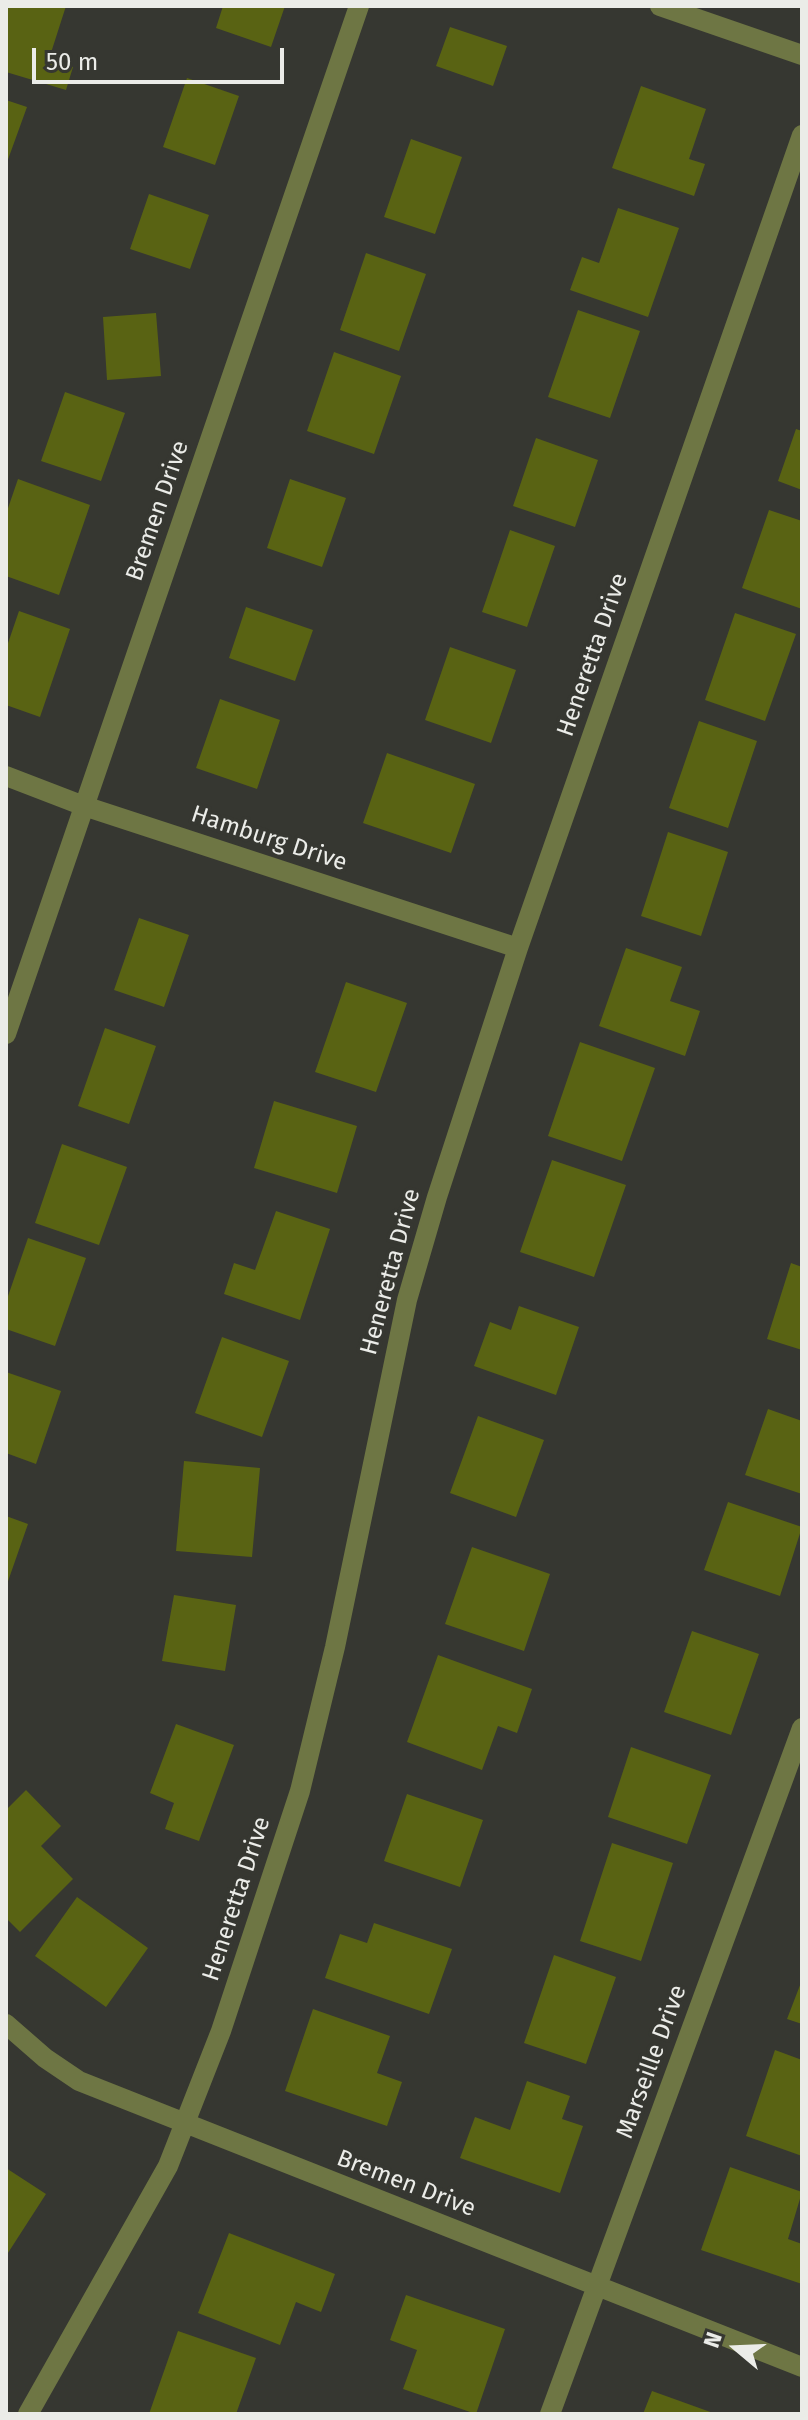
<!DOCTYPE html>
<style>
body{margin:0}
#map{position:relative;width:808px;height:2420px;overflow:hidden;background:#363731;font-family:"Fira Sans",sans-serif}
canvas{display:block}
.frame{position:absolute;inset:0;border:8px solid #ebece8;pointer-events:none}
.north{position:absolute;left:696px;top:2308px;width:80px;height:80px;-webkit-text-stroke:6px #363731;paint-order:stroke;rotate:289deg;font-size:22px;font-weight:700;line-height:32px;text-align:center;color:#ebece8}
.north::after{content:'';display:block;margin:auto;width:28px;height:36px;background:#ebece8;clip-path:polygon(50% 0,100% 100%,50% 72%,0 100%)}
.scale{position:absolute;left:32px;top:48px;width:252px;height:36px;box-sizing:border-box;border:4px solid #ebece8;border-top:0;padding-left:10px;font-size:24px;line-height:28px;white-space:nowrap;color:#ebece8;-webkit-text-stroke:6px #363731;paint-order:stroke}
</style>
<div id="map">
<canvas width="808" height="2420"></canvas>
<div class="frame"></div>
<div class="north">N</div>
<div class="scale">50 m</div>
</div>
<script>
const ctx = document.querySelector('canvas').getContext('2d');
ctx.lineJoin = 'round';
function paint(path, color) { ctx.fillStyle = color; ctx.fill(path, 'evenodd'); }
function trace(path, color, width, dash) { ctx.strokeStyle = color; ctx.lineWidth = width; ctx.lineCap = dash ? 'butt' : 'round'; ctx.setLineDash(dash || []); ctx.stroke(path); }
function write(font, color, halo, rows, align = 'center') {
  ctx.font = font + ' "Fira Sans",sans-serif'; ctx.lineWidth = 7; ctx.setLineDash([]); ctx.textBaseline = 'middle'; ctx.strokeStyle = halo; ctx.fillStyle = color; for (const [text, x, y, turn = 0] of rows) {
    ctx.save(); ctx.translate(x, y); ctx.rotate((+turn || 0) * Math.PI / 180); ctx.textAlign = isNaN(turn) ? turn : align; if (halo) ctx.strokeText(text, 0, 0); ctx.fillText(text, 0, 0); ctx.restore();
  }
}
const building = new Path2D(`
 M 6,6 L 66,6 L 49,59 L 73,67 L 66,90 L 6,72 Z
 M 223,6 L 285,6 L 271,47 L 216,28 Z
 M 450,27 L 507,46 L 493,86 L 436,66 Z
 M 187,78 L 239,96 L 215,165 L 163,147 Z
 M 641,86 L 706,109 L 689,159 L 705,164 L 694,196 L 612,168 Z
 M 6,100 L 27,107 L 6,165 Z
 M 411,139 L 462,157 L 435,234 L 384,217 Z
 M 149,194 L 209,215 L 190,269 L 130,249 Z
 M 618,208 L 679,228 L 648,317 L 570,290 L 582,257 L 599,263 Z
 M 366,253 L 426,274 L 399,351 L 340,330 Z
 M 578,310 L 640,331 L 610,418 L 548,397 Z
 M 156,313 L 161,376 L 107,380 L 103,317 Z
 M 334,352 L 401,376 L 374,454 L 307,431 Z
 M 65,392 L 125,413 L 101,481 L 41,461 Z
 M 796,429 L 802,431 L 802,490 L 778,481 Z
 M 536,438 L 598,460 L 575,527 L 513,506 Z
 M 18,479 L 90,505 L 59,595 L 6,576 L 6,514 Z
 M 290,479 L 346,498 L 322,567 L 267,548 Z
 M 769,510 L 802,521 L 802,609 L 742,588 Z
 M 510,530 L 555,546 L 527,627 L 482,612 Z
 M 246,607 L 313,630 L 295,681 L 229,658 Z
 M 19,611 L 70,629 L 40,717 L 6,705 L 6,649 Z
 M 735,613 L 796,634 L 765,721 L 705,700 Z
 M 450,647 L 516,670 L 491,743 L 425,720 Z
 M 220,699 L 280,720 L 257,789 L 196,768 Z
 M 699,721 L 757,741 L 728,828 L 669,808 Z
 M 387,753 L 475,784 L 451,853 L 363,823 Z
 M 668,832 L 728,852 L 701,936 L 641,916 Z
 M 139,918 L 189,935 L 164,1007 L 114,990 Z
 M 626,948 L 682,967 L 670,1001 L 700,1011 L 685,1056 L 599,1026 Z
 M 346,982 L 407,1003 L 376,1092 L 315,1072 Z
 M 105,1028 L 156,1046 L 129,1124 L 78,1106 Z
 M 580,1042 L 655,1068 L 622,1161 L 548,1136 Z
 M 274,1101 L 357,1126 L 337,1193 L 254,1168 Z
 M 62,1144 L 127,1167 L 99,1245 L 35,1223 Z
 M 552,1160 L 626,1185 L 594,1277 L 520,1252 Z
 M 276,1211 L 330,1229 L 300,1320 L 224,1294 L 234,1263 L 255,1270 Z
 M 28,1238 L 86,1258 L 55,1346 L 6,1329 L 6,1302 Z
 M 791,1263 L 802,1267 L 802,1350 L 767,1339 Z
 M 519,1306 L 579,1327 L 556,1395 L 474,1366 L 490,1322 L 511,1330 Z
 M 222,1337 L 289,1361 L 262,1437 L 195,1413 Z
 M 6,1372 L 61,1391 L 36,1464 L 6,1453 Z
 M 768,1409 L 802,1421 L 802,1494 L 745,1475 Z
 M 478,1416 L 544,1440 L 516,1517 L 450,1493 Z
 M 184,1461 L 260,1468 L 252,1557 L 176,1551 Z
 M 728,1502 L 802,1527 L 780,1596 L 704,1570 Z
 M 6,1516 L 28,1524 L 6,1587 Z
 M 472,1547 L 550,1574 L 524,1651 L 445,1624 Z
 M 174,1595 L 236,1605 L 225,1671 L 162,1661 Z
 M 692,1631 L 759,1654 L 731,1735 L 664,1712 Z
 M 438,1655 L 532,1689 L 517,1733 L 498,1726 L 482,1770 L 407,1742 Z
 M 176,1724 L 234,1745 L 199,1841 L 165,1829 L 174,1803 L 150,1793 Z
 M 631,1747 L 711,1775 L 687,1844 L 608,1817 Z
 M 26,1790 L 61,1826 L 41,1846 L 73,1879 L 20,1932 L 6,1918 L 6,1810 Z
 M 407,1794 L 483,1820 L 460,1887 L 384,1861 Z
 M 612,1843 L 673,1863 L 641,1961 L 580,1941 Z
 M 77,1897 L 148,1948 L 106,2007 L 35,1956 Z
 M 374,1923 L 452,1949 L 429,2014 L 325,1978 L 340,1934 L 367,1943 Z
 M 554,1955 L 616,1977 L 586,2064 L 524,2043 Z
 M 802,1980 L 802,2024 L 787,2019 Z
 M 313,2009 L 390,2036 L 377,2073 L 402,2082 L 387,2126 L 285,2091 Z
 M 775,2050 L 802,2060 L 802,2156 L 746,2136 Z
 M 527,2081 L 570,2096 L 562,2119 L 583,2126 L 560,2193 L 460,2158 L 475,2117 L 510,2130 Z
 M 730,2167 L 802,2192 L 788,2239 L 802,2244 L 802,2284 L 701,2250 Z
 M 6,2168 L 46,2194 L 6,2256 Z
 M 229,2233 L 335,2274 L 321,2312 L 296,2302 L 280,2345 L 198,2313 Z
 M 406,2295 L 505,2329 L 476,2414 L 403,2389 L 417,2350 L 390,2340 Z
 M 178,2331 L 256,2358 L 236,2414 L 149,2414 Z
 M 652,2391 L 716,2414 L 643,2414 Z`);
const street = new Path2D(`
 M 660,6 L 802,55
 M 6,776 L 84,806 L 518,948
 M 6,1034 L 359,6
 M 6,2024 L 45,2058 L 79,2081 L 802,2367
 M 28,2414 L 168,2166 L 221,2031 L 300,1791 L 335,1647 L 407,1300 L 437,1197 L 518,948 L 802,135
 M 550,2414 L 802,1728`);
const streetNames = [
 ["Bremen Drive",158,511,-71],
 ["Heneretta Drive",593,655,-71],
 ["Hamburg Drive",269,839,18],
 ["Heneretta Drive",391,1272,-75],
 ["Heneretta Drive",237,1899,-72],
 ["Marseille Drive",652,2062,-70],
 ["Bremen Drive",406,2184,21]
];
paint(building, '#596313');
trace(street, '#6e7644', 20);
write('24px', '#ebece8', '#363731', streetNames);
</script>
